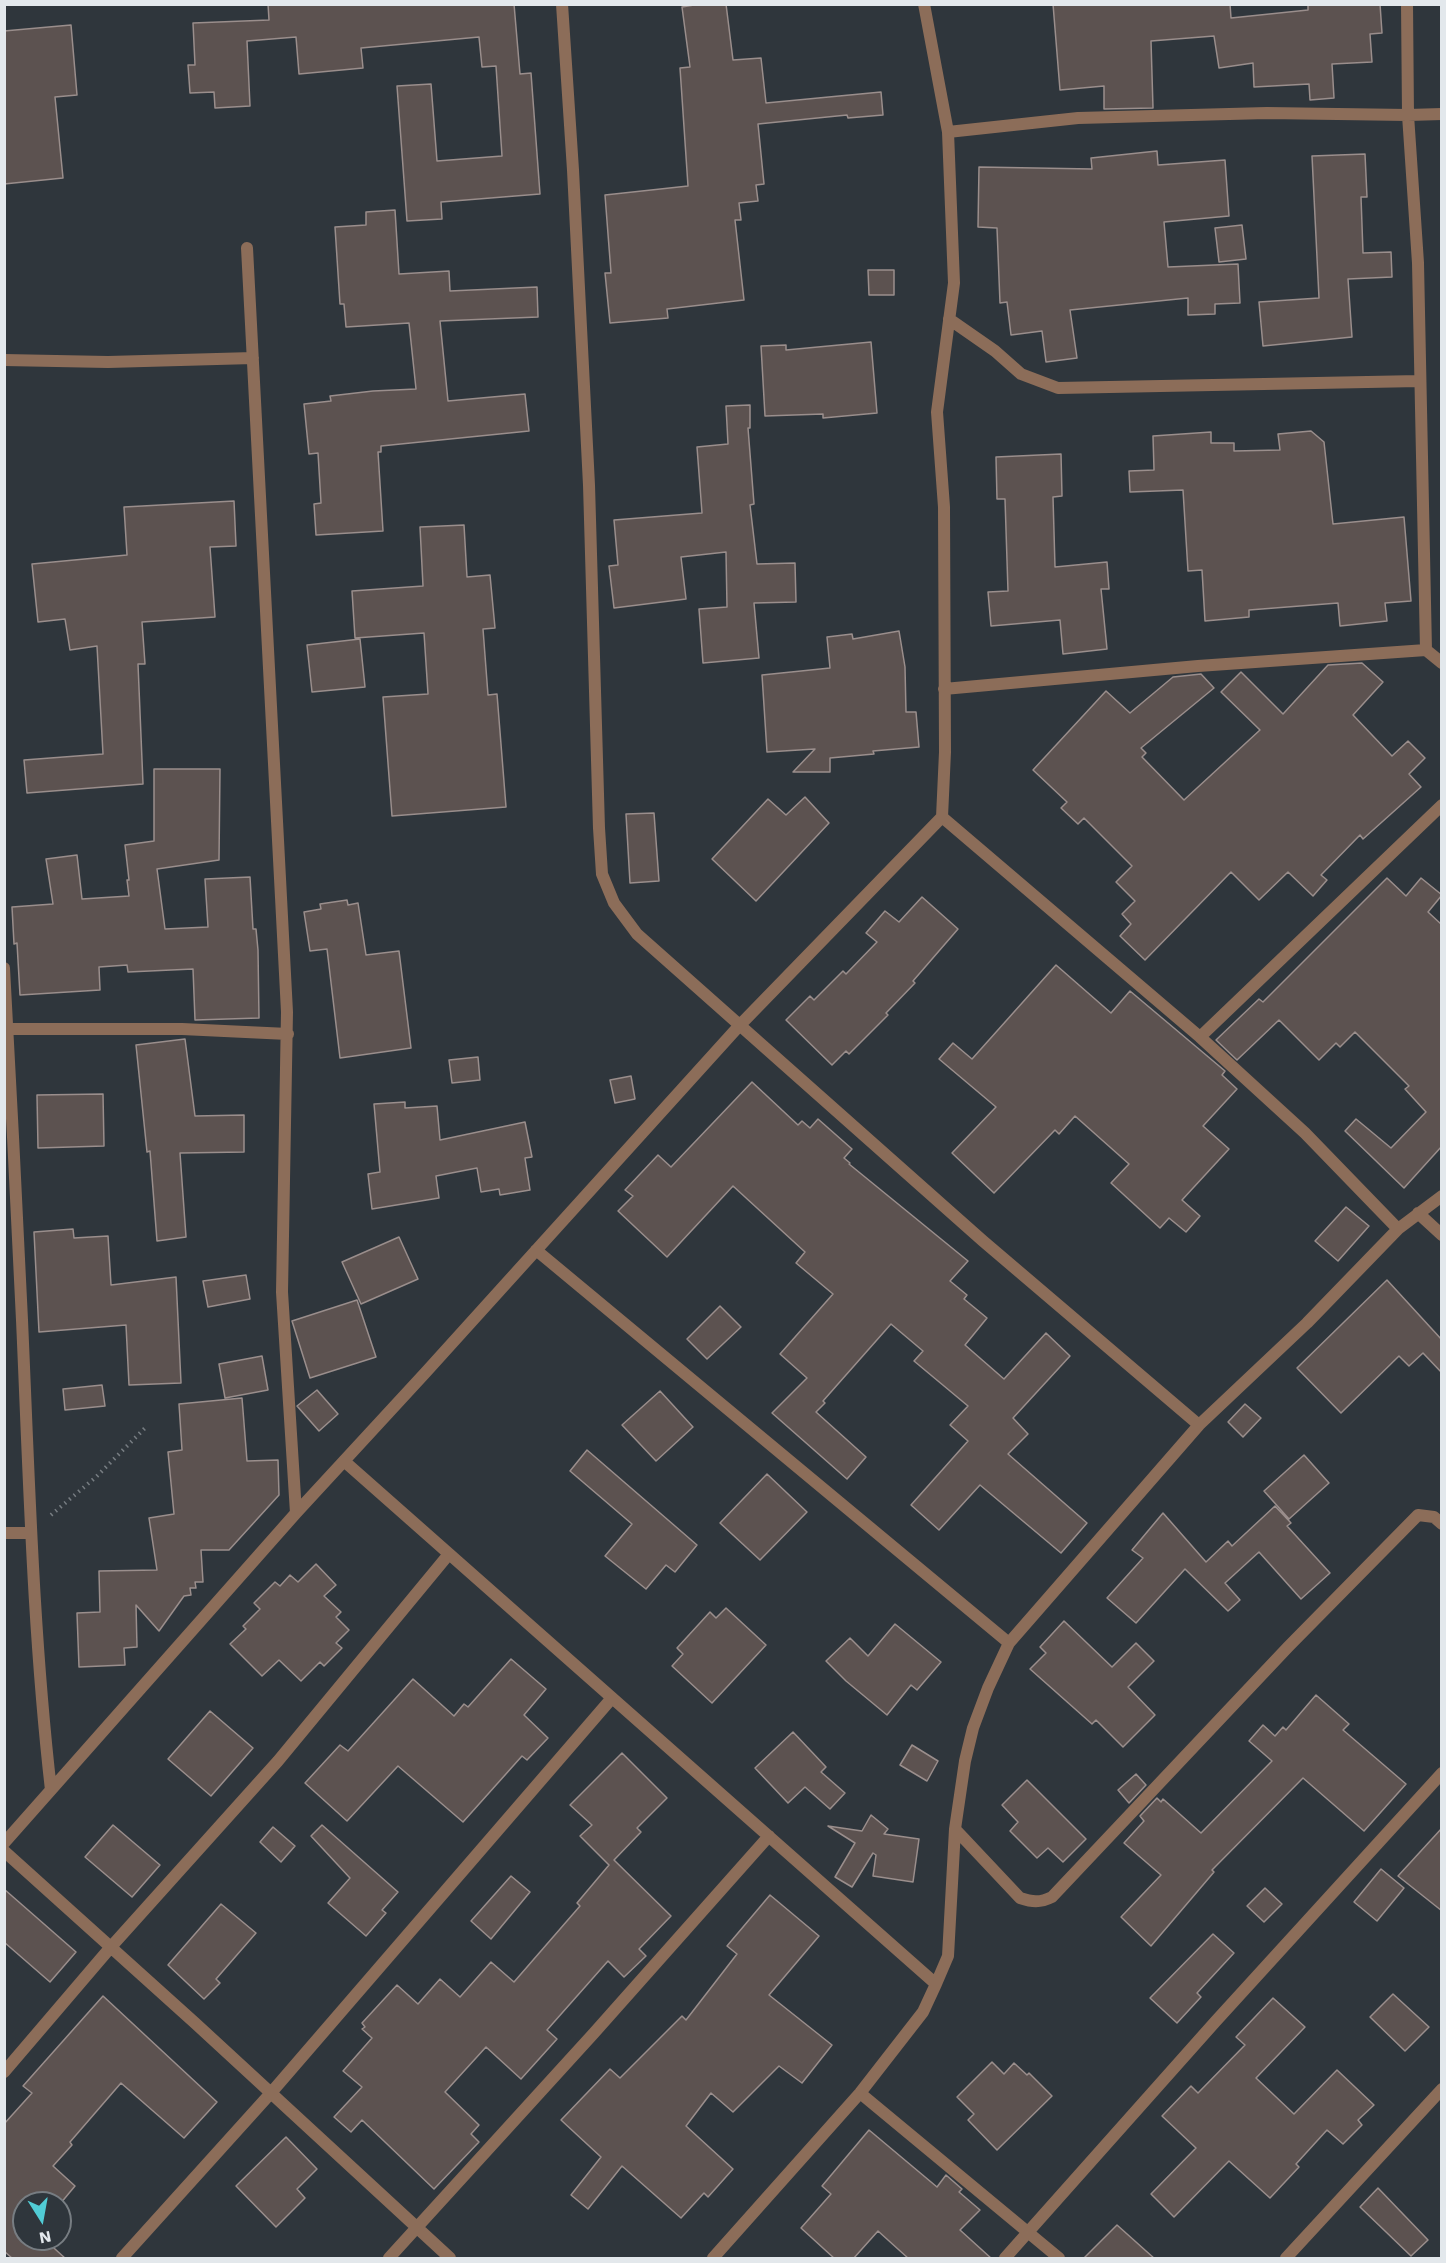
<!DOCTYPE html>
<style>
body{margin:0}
#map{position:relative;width:1446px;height:2263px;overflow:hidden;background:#2f363c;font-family:"Work Sans",sans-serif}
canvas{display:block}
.frame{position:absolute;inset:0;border:6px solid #e3e8ec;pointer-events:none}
.north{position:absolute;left:12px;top:2191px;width:60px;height:60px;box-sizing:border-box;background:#2f363c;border:2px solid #777d82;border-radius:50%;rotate:169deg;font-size:16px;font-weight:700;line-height:24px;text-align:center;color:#e3e8ec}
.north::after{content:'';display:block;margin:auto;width:21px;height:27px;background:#51ccd5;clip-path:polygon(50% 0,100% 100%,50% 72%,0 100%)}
</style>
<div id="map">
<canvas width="1446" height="2263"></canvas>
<div class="frame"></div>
<div class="north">N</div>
</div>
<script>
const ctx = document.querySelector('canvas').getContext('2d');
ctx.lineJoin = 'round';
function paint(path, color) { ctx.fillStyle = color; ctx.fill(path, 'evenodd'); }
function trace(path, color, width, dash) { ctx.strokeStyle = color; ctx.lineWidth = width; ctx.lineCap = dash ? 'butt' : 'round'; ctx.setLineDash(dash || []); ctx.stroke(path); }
const building = new Path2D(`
 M 268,4 L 514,4 L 520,74 L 531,73 L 540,194 L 441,202 L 442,219 L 407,221 L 397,86 L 431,84 L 437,161 L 502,156 L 496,66 L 482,67 L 479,37 L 361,48 L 363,68 L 299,74 L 296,37 L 247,41 L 250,106 L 215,108 L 214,92 L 190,93 L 188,65 L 195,65 L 193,23 L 269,20 Z
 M 700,4 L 726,4 L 733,60 L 761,58 L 766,103 L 881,92 L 883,115 L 848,118 L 847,115 L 758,124 L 764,184 L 756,185 L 758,201 L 739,203 L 741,220 L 735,220 L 744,300 L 667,309 L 668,318 L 610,323 L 605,273 L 611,273 L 605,195 L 688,186 L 680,68 L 690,67 L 682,7 Z
 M 1053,4 L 1230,4 L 1231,18 L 1308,10 L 1308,4 L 1380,4 L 1382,33 L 1370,34 L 1372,62 L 1332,64 L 1334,98 L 1310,100 L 1309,84 L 1254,87 L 1253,63 L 1219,68 L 1214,36 L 1151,41 L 1153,108 L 1104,109 L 1104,86 L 1060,90 Z
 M 71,25 L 77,95 L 55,97 L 63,178 L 4,184 L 4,31 Z
 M 1157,151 L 1158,165 L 1225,160 L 1229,216 L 1164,222 L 1168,267 L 1238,264 L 1240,303 L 1215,304 L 1215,314 L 1188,315 L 1188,298 L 1070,310 L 1077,358 L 1046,362 L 1042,331 L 1011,335 L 1007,302 L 1000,303 L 997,228 L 978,227 L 979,167 L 1092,169 L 1091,158 Z
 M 1365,154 L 1367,197 L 1361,197 L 1363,253 L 1391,252 L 1392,277 L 1348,279 L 1352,337 L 1263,346 L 1259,302 L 1319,298 L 1312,156 Z
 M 395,210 L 399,274 L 449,271 L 450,291 L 537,287 L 538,317 L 440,321 L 448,401 L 525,394 L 529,431 L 381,446 L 381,452 L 378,452 L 383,531 L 316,535 L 314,504 L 321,503 L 318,453 L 309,454 L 304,404 L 331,401 L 330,396 L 373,391 L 416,389 L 409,323 L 346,327 L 344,304 L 340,304 L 335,227 L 366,225 L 366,212 Z
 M 1242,225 L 1246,259 L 1219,262 L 1215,228 Z
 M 868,270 L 894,270 L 894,295 L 869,295 Z
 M 871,342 L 877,413 L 823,418 L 823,414 L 765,416 L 761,346 L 786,345 L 786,350 Z
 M 750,405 L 750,428 L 748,428 L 754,504 L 750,505 L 757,564 L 795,563 L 796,602 L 754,603 L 759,658 L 703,663 L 699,609 L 727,607 L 726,552 L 681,557 L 686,599 L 614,608 L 609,566 L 618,565 L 614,520 L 702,513 L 697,447 L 728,444 L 726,406 Z
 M 1311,431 L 1324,442 L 1333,524 L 1404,517 L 1411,601 L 1385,603 L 1387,621 L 1340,626 L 1338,603 L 1249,610 L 1249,617 L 1205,621 L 1202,570 L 1188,571 L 1183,490 L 1130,492 L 1129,471 L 1154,470 L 1153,436 L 1211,432 L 1211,443 L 1234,443 L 1234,451 L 1280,450 L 1278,434 Z
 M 1061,454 L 1062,496 L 1053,497 L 1055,567 L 1107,562 L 1109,589 L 1101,589 L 1107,649 L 1063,654 L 1060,620 L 991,626 L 988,592 L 1008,591 L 1005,499 L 997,499 L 996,457 Z
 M 234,501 L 236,546 L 210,547 L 215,617 L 142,622 L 145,664 L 138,664 L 143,784 L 27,793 L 24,760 L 103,754 L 97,646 L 70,650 L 65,619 L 38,622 L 32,564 L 127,555 L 124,507 Z
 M 464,525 L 467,577 L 490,575 L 495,628 L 483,629 L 488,695 L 497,694 L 506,807 L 392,816 L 383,697 L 428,694 L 424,633 L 355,638 L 352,591 L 423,586 L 420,527 Z
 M 899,631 L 905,667 L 906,712 L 916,712 L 919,747 L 873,751 L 874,754 L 830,758 L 830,772 L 793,772 L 815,749 L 767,752 L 762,675 L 830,668 L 827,637 L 852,634 L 853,639 Z
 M 360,639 L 365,687 L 312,692 L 307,645 Z
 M 1362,663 L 1383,682 L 1353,715 L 1392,756 L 1408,741 L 1425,758 L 1409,774 L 1421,787 L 1363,839 L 1360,835 L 1321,875 L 1327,880 L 1313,896 L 1288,872 L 1259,900 L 1231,872 L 1145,960 L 1120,936 L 1131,924 L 1122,914 L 1135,901 L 1116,882 L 1132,866 L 1084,818 L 1078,824 L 1061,808 L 1067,802 L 1033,770 L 1106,691 L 1130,713 L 1173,677 L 1201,674 L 1214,688 L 1141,748 L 1146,753 L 1142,757 L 1184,800 L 1260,730 L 1221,692 L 1241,672 L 1283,714 L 1328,665 Z
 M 154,769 L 220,769 L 219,860 L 157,869 L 165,929 L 208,927 L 205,879 L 250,877 L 253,929 L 256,929 L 258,950 L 259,1018 L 195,1020 L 193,969 L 128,972 L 127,965 L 99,967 L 100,990 L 20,995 L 17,943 L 14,944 L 12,907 L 53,904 L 46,859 L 77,855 L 82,899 L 129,896 L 127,880 L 129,880 L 125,845 L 154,841 Z
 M 805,797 L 829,823 L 756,901 L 712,859 L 768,799 L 786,815 Z
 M 654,813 L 659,881 L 630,883 L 626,814 Z
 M 1387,878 L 1406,896 L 1421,878 L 1442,895 L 1428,912 L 1442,925 L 1442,1146 L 1404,1188 L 1345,1131 L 1356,1119 L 1391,1148 L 1426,1112 L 1405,1089 L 1409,1086 L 1355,1032 L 1340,1047 L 1336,1043 L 1319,1060 L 1279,1020 L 1237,1060 L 1216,1040 L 1259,999 L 1263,1002 Z
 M 922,897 L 958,929 L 913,981 L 915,983 L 886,1013 L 888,1015 L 849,1054 L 846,1051 L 832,1065 L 786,1020 L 810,996 L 814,1000 L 843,971 L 846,974 L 877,942 L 866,933 L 885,911 L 899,922 Z
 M 347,900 L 348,905 L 358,903 L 366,955 L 399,951 L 411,1048 L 340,1058 L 327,949 L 310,951 L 304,912 L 321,909 L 320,904 Z
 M 1056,965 L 1111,1013 L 1130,991 L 1225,1071 L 1222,1075 L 1237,1089 L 1203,1126 L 1229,1149 L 1182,1200 L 1200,1216 L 1186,1232 L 1169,1218 L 1160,1228 L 1111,1183 L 1129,1164 L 1075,1116 L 1059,1134 L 1055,1130 L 994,1193 L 952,1153 L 996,1107 L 939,1059 L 953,1043 L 972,1059 Z
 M 185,1039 L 195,1116 L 244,1115 L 244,1152 L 180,1153 L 186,1237 L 157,1241 L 150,1151 L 147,1152 L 136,1045 Z
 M 478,1057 L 480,1080 L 452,1083 L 449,1060 Z
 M 631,1076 L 635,1099 L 615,1103 L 610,1080 Z
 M 752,1082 L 798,1125 L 802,1121 L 810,1128 L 818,1119 L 852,1149 L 844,1158 L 850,1163 L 849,1164 L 968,1261 L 950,1281 L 967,1295 L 964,1299 L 987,1318 L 965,1345 L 1004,1379 L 1046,1333 L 1070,1356 L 1013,1418 L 1028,1434 L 1008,1454 L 1087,1523 L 1061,1553 L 980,1485 L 939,1530 L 911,1505 L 968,1441 L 950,1425 L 968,1406 L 914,1361 L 923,1351 L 891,1324 L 823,1401 L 825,1403 L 816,1412 L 866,1457 L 847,1479 L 772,1413 L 807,1378 L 780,1354 L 833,1294 L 796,1263 L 805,1252 L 733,1186 L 667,1257 L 618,1211 L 633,1196 L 625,1190 L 658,1155 L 671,1167 Z
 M 103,1094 L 104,1146 L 38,1148 L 37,1095 Z
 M 405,1102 L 405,1108 L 437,1106 L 440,1140 L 525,1122 L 532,1157 L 525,1158 L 530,1190 L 500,1195 L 499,1189 L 481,1192 L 477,1168 L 436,1176 L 439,1198 L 372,1209 L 368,1174 L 380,1172 L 374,1104 Z
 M 1346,1207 L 1369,1226 L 1338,1261 L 1315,1241 Z
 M 73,1229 L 74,1238 L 108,1236 L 111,1285 L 176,1277 L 181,1383 L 129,1385 L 126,1325 L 39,1332 L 34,1232 Z
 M 399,1237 L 418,1279 L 361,1304 L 342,1262 Z
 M 246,1275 L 250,1299 L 208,1307 L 203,1281 Z
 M 1387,1280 L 1442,1340 L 1442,1373 L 1423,1353 L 1409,1366 L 1399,1356 L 1341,1413 L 1297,1368 Z
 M 357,1300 L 376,1357 L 310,1378 L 292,1321 Z
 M 720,1306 L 741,1327 L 707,1359 L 687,1339 Z
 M 262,1356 L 268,1390 L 225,1398 L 219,1364 Z
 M 102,1385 L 105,1406 L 65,1410 L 63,1389 Z
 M 317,1390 L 338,1414 L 319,1431 L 297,1406 Z
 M 660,1391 L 693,1427 L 656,1461 L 622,1425 Z
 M 242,1398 L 247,1461 L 278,1460 L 279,1495 L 229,1550 L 201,1550 L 203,1582 L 195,1582 L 196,1588 L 190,1588 L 191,1595 L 184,1596 L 159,1631 L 136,1605 L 137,1647 L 124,1648 L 125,1665 L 79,1667 L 77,1613 L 100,1612 L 99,1571 L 157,1570 L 149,1518 L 174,1514 L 168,1452 L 182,1450 L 179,1404 Z
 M 1245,1404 L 1261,1418 L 1243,1437 L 1228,1422 Z
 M 587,1450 L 697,1545 L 675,1572 L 666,1565 L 646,1589 L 605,1556 L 632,1524 L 570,1471 Z
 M 1304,1455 L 1329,1483 L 1289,1519 L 1264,1491 Z
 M 767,1474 L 807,1512 L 760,1560 L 720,1523 Z
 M 1275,1506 L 1291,1523 L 1287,1526 L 1330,1573 L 1301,1599 L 1259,1552 L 1225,1583 L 1240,1600 L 1228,1611 L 1185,1569 L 1136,1623 L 1107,1598 L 1143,1558 L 1132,1550 L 1163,1513 L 1206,1562 L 1228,1541 L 1232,1546 Z
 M 316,1564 L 336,1585 L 324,1596 L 341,1612 L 336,1617 L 349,1630 L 336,1643 L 342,1648 L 324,1666 L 320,1662 L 301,1681 L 279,1660 L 262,1676 L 230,1644 L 246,1629 L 243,1626 L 260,1609 L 254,1603 L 275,1582 L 280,1586 L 290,1575 L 298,1582 Z
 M 726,1608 L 766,1645 L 712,1703 L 672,1666 L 683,1654 L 677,1648 L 710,1612 L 716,1618 Z
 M 1064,1621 L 1112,1667 L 1136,1643 L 1154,1661 L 1128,1687 L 1155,1715 L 1123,1747 L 1096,1720 L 1092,1724 L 1030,1669 L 1046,1653 L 1040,1647 Z
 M 895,1624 L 941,1662 L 917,1690 L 911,1685 L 887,1715 L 846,1681 L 826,1661 L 850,1638 L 868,1656 Z
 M 511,1659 L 546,1689 L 524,1715 L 548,1738 L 527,1760 L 522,1756 L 463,1822 L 398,1766 L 347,1821 L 305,1783 L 340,1745 L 348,1751 L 413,1679 L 454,1716 L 464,1704 L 468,1707 Z
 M 1316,1695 L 1349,1724 L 1343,1730 L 1406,1784 L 1364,1831 L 1303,1778 L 1212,1870 L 1214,1872 L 1151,1946 L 1121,1917 L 1161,1875 L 1124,1843 L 1144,1821 L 1140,1816 L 1157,1798 L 1161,1802 L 1163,1799 L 1201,1833 L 1272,1761 L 1249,1741 L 1263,1725 L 1275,1736 L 1283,1727 L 1286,1730 Z
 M 210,1711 L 253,1748 L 211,1796 L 168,1759 Z
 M 793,1732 L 826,1767 L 821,1772 L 845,1793 L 830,1809 L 805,1787 L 788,1803 L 755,1768 Z
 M 912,1745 L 938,1761 L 927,1781 L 900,1765 Z
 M 622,1753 L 667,1798 L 637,1828 L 641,1832 L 614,1860 L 671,1916 L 639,1949 L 646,1956 L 624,1977 L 608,1961 L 547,2030 L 557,2039 L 521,2079 L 486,2047 L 445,2092 L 479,2125 L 471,2134 L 479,2142 L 434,2189 L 362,2120 L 351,2132 L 334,2117 L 362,2087 L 343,2071 L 372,2038 L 362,2029 L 365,2027 L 362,2023 L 397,1985 L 418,2004 L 440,1979 L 460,1997 L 491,1962 L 514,1982 L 580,1906 L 577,1903 L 609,1865 L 580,1836 L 592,1825 L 570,1805 Z
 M 1136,1774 L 1146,1785 L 1129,1803 L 1118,1790 Z
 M 1027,1780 L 1086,1839 L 1063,1862 L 1048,1848 L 1037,1858 L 1010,1831 L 1018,1822 L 1002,1805 Z
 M 871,1815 L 888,1829 L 884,1834 L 919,1839 L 913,1882 L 873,1876 L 876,1855 L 873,1853 L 852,1887 L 835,1877 L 855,1843 L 828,1826 L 862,1831 Z
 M 113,1825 L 160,1865 L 132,1897 L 85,1857 Z
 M 322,1825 L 398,1892 L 382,1910 L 386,1913 L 366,1936 L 328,1903 L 350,1878 L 311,1836 Z
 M 273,1827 L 295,1846 L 281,1862 L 260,1842 Z
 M 1442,1828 L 1442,1911 L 1398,1876 Z
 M 1381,1869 L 1404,1888 L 1377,1921 L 1354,1902 Z
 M 511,1876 L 530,1892 L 491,1939 L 471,1921 Z
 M 1265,1888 L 1282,1904 L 1264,1922 L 1247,1906 Z
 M 4,1889 L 76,1952 L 50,1982 L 4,1942 Z
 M 770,1895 L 819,1936 L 769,1995 L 832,2045 L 802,2083 L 779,2066 L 733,2112 L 711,2093 L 686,2126 L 733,2169 L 708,2197 L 704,2193 L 681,2218 L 622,2166 L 588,2209 L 571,2195 L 601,2157 L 561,2120 L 610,2069 L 620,2078 L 682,2016 L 686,2020 L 737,1954 L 727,1946 Z
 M 221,1904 L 256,1933 L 216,1979 L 220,1983 L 204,1999 L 168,1965 Z
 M 1213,1934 L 1234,1953 L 1197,1993 L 1201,1997 L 1177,2023 L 1150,1998 Z
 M 1393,1994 L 1429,2027 L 1405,2051 L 1370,2017 Z
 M 103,1996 L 217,2102 L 184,2138 L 121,2083 L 70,2142 L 72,2145 L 53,2166 L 75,2186 L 60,2204 L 24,2203 L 24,2239 L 44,2239 L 66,2259 L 13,2259 L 4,2251 L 4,2124 L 32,2093 L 23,2086 Z
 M 1273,1998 L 1305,2027 L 1256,2078 L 1294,2114 L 1337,2070 L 1374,2105 L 1358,2120 L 1362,2125 L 1343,2144 L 1327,2130 L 1296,2164 L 1299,2167 L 1270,2198 L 1229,2161 L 1174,2217 L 1151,2194 L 1196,2148 L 1162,2116 L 1191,2086 L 1198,2093 L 1245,2045 L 1236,2037 Z
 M 992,2062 L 1004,2074 L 1014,2063 L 1027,2075 L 1029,2073 L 1052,2096 L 997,2150 L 968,2120 L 974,2114 L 957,2097 Z
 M 869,2130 L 937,2187 L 946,2175 L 962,2189 L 959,2192 L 980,2210 L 960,2230 L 992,2259 L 909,2259 L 878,2231 L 853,2259 L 835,2259 L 801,2228 L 831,2194 L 822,2186 Z
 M 286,2137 L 317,2169 L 297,2189 L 305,2198 L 276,2227 L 236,2186 Z
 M 1378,2188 L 1428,2240 L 1411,2256 L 1360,2207 Z
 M 1117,2225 L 1155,2259 L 1083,2259 Z`);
const path = new Path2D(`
 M 51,1515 L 96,1477 L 145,1428`);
const street = new Path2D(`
 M 562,4 L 573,170 L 589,485 L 599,828 L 602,874 L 614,903 L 637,934 L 983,1241 L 1199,1425
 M 1407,4 L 1408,115 L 1418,263 L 1426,650
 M 948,132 L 1078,118 L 1267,113 L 1408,115 L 1442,114
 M 247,248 L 287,1012 L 282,1292 L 296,1513
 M 949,319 L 995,351 L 1021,374 L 1058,388 L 1419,381
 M 4,360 L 108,362 L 253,358
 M 944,689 L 1198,666 L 1426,650 L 1442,663
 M 942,817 L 1200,1037 L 1305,1133 L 1398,1229
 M 4,968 C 10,1085 17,1203 22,1320 C 29,1477 33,1633 51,1790
 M 7,1029 L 182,1029 L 288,1034
 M 1200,1037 L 1442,805
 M 1418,1213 L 1442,1235
 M 536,1250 L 1009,1643
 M 344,1461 L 936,1984
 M 4,1533 L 30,1533
 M 955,1829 L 1020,1898 C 1032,1902 1040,1903 1052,1897 L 1288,1647 L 1418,1515 L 1434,1517 L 1442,1524
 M 4,1843 L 296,1513 L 426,1372 L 739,1026 L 942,817 L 945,752 L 944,507 L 937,412 L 954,283 L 948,132 L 924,4
 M 4,1851 L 195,2023 L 450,2258
 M 4,2072 L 110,1948 L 278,1761 L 449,1554
 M 860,2093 L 1059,2258
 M 122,2258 L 270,2094 L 612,1698
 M 389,2258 L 594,2033 L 769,1836
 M 713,2258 L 860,2093 L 923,2012 L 936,1984 L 948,1956 L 955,1829 L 965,1761 L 973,1728 L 988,1688 L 1009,1643 L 1199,1425 L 1307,1323 L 1398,1229 L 1442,1196
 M 1005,2258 L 1215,2022 L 1442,1773
 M 1286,2258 L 1442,2089`);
paint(building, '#5c5250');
trace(building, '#9a8e8c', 1.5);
trace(path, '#777d82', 4, [1.5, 4.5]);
trace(street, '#8c6d59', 12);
</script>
